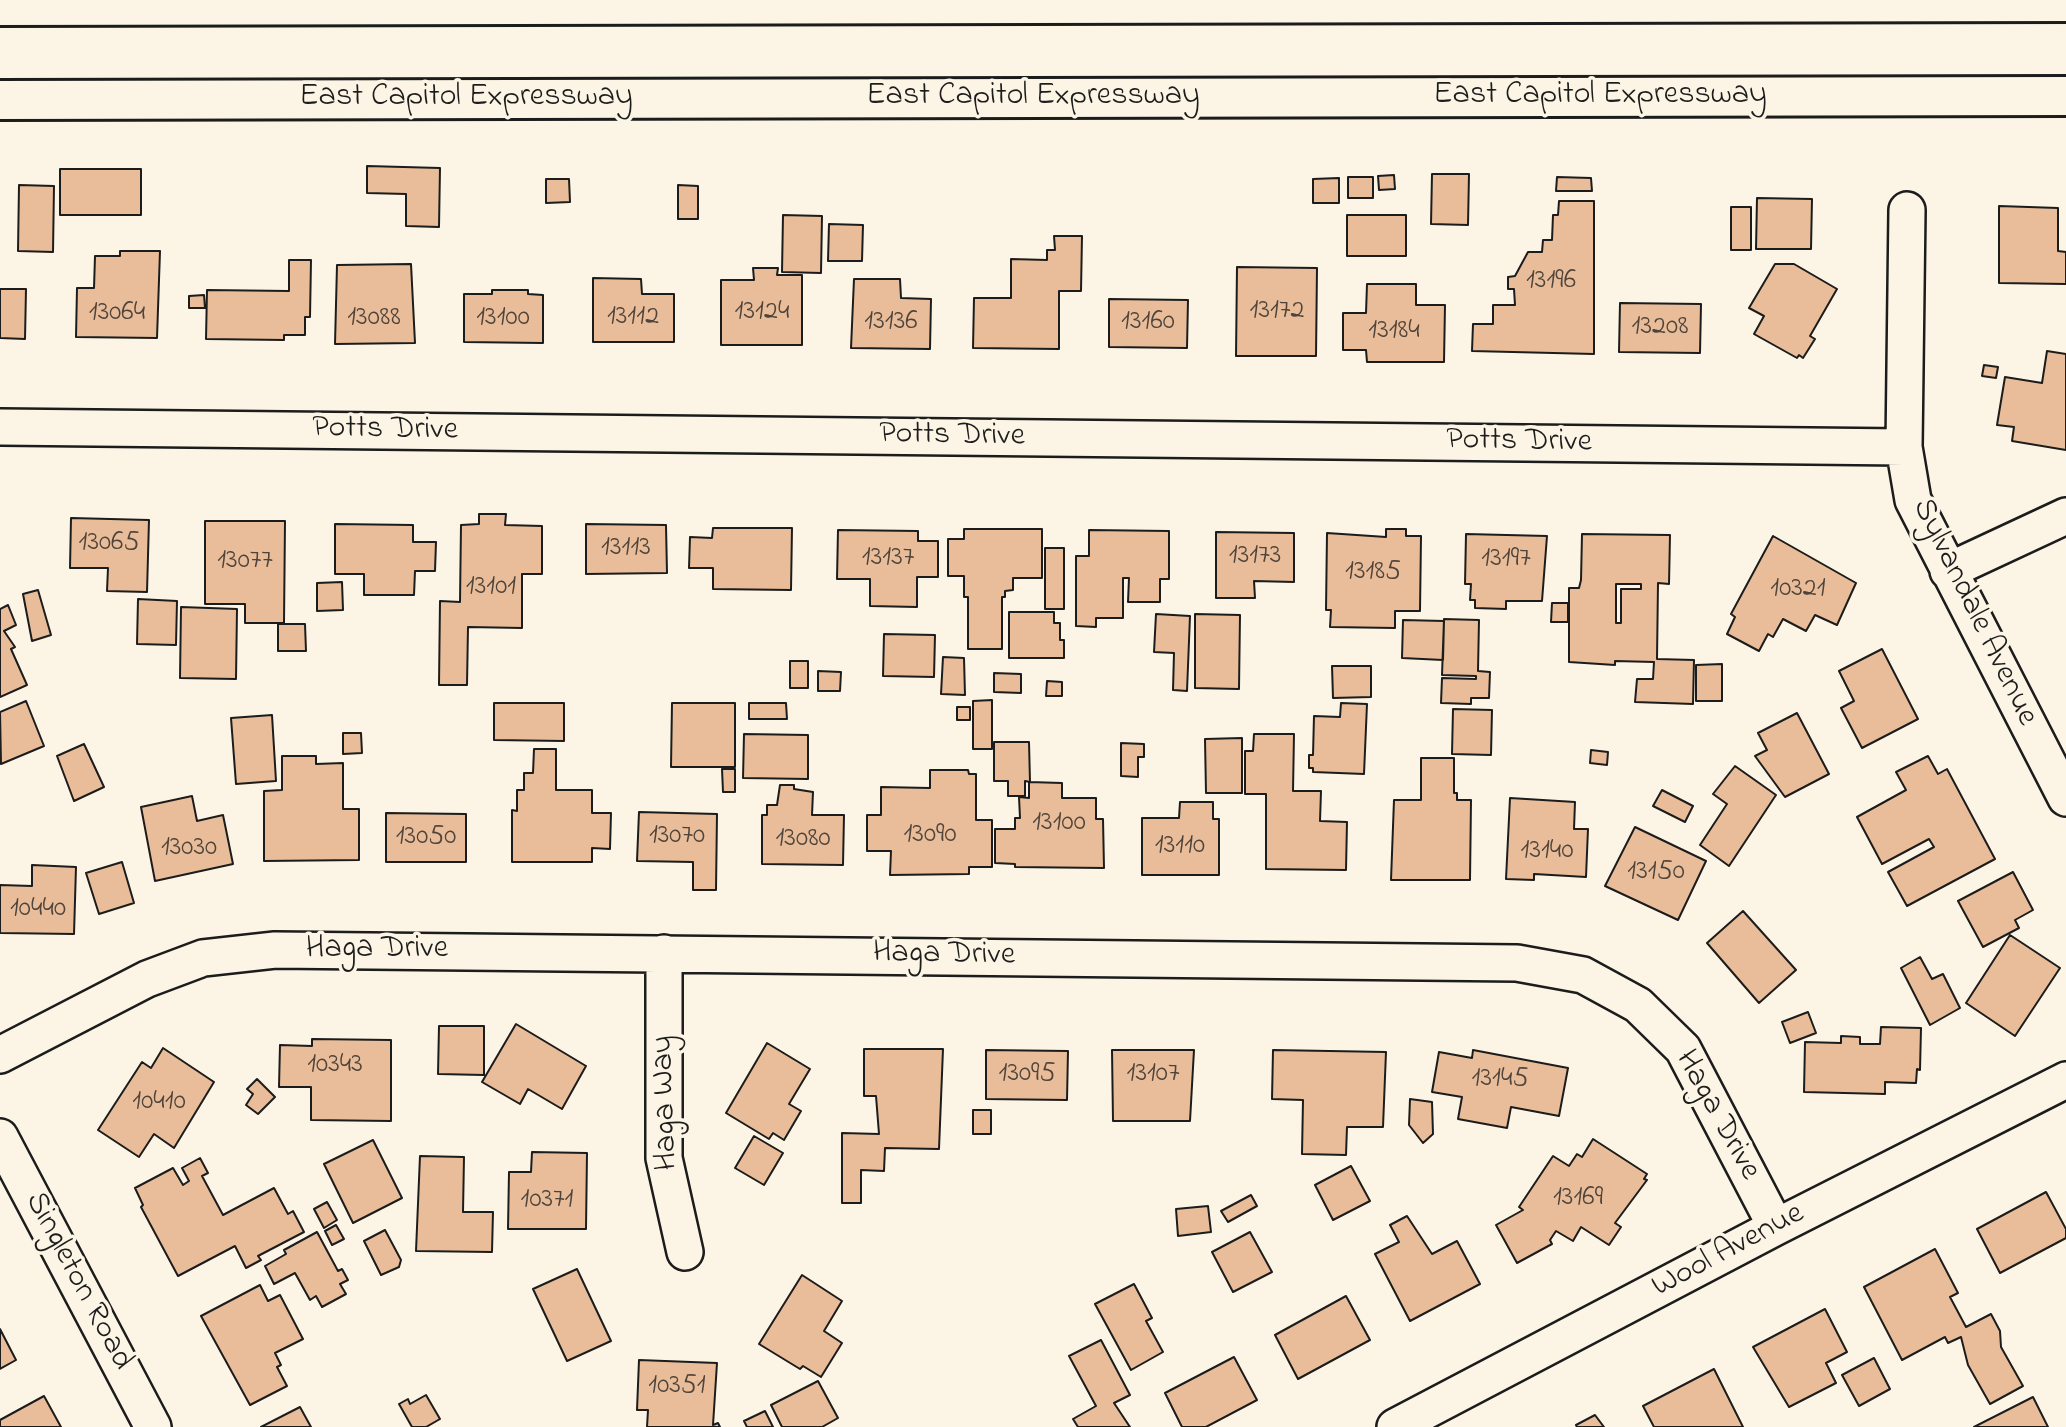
<!DOCTYPE html>
<style>
body{margin:0}
canvas{display:block;background:#fcf5e5}
</style>
<canvas width="2066" height="1427"></canvas>
<script>
const ctx = document.querySelector('canvas').getContext('2d');
ctx.lineJoin = 'round';
function paint(path, color) { ctx.fillStyle = color; ctx.fill(path, 'evenodd'); }
function trace(path, color, width, dash) { ctx.strokeStyle = color; ctx.lineWidth = width; ctx.lineCap = dash ? 'butt' : 'round'; ctx.setLineDash(dash || []); ctx.stroke(path); }
function write(font, color, halo, rows, align = 'center') {
  ctx.font = font + ' "Indie Flower",sans-serif'; ctx.lineWidth = 7; ctx.setLineDash([]); ctx.textBaseline = 'middle'; ctx.strokeStyle = halo; ctx.fillStyle = color; for (const [text, x, y, turn = 0] of rows) {
    ctx.save(); ctx.translate(x, y); ctx.rotate((+turn || 0) * Math.PI / 180); ctx.textAlign = isNaN(turn) ? turn : align; if (halo) ctx.strokeText(text, 0, 0); ctx.fillText(text, 0, 0); ctx.restore();
  }
}
const building = new Path2D(`
 M 367,166 L 440,168 L 439,227 L 406,226 L 406,194 L 367,193 Z
 M 60,169 L 141,169 L 141,215 L 60,215 Z
 M 1432,174 L 1469,174 L 1468,225 L 1431,224 Z
 M 1394,175 L 1395,189 L 1379,190 L 1378,176 Z
 M 1348,177 L 1373,177 L 1373,198 L 1348,198 Z
 M 1557,177 L 1591,178 L 1592,191 L 1556,191 Z
 M 1339,178 L 1339,203 L 1313,203 L 1313,179 Z
 M 546,179 L 569,179 L 570,202 L 546,203 Z
 M 19,185 L 54,186 L 53,252 L 18,251 Z
 M 678,185 L 698,186 L 698,219 L 678,219 Z
 M 1757,198 L 1812,199 L 1811,249 L 1756,249 Z
 M 1559,201 L 1594,201 L 1594,354 L 1472,351 L 1473,324 L 1493,324 L 1493,305 L 1515,305 L 1514,289 L 1508,289 L 1508,277 L 1515,276 L 1528,252 L 1542,252 L 1543,240 L 1552,240 L 1553,215 L 1558,215 Z
 M 1999,206 L 2058,208 L 2058,251 L 2066,252 L 2066,284 L 1999,283 Z
 M 1731,207 L 1751,207 L 1751,250 L 1731,250 Z
 M 783,215 L 822,216 L 821,273 L 782,272 Z
 M 1347,215 L 1406,215 L 1406,256 L 1347,256 Z
 M 829,224 L 863,225 L 862,261 L 828,261 Z
 M 1054,236 L 1082,236 L 1081,291 L 1059,291 L 1059,349 L 973,348 L 974,298 L 1011,298 L 1011,259 L 1047,260 L 1047,250 L 1055,250 Z
 M 120,251 L 160,251 L 157,338 L 76,337 L 77,288 L 94,288 L 95,256 L 120,256 Z
 M 289,260 L 311,260 L 310,317 L 305,317 L 305,335 L 284,335 L 284,340 L 206,339 L 207,290 L 289,291 Z
 M 411,264 L 415,343 L 335,344 L 337,265 Z
 M 1775,264 L 1794,264 L 1837,289 L 1810,336 L 1815,339 L 1803,358 L 1799,355 L 1797,358 L 1754,334 L 1764,316 L 1749,308 Z
 M 1237,267 L 1317,268 L 1316,356 L 1236,356 Z
 M 753,268 L 778,268 L 777,275 L 802,275 L 802,345 L 721,345 L 721,280 L 754,280 Z
 M 593,278 L 641,279 L 642,294 L 674,294 L 674,342 L 593,342 Z
 M 854,279 L 900,279 L 901,298 L 931,299 L 930,349 L 851,348 Z
 M 1367,284 L 1416,284 L 1416,305 L 1445,305 L 1444,362 L 1367,362 L 1366,350 L 1343,350 L 1343,313 L 1366,313 Z
 M 0,289 L 26,289 L 25,339 L 0,338 Z
 M 492,290 L 528,290 L 528,294 L 543,295 L 543,343 L 464,342 L 464,294 L 492,294 Z
 M 204,295 L 205,308 L 189,308 L 189,296 Z
 M 1109,299 L 1188,300 L 1187,348 L 1109,347 Z
 M 1620,303 L 1701,304 L 1700,353 L 1619,352 Z
 M 2047,351 L 2066,354 L 2066,450 L 2012,441 L 2014,427 L 1997,425 L 2005,377 L 2042,383 Z
 M 1984,365 L 1998,367 L 1996,378 L 1982,376 Z
 M 479,514 L 506,514 L 505,525 L 542,526 L 542,574 L 522,574 L 522,628 L 468,627 L 467,685 L 439,685 L 440,601 L 460,602 L 461,525 L 479,524 Z
 M 71,518 L 149,520 L 147,592 L 107,591 L 108,568 L 70,568 Z
 M 205,521 L 285,521 L 284,623 L 245,623 L 245,604 L 205,604 Z
 M 335,524 L 413,525 L 413,542 L 436,542 L 435,571 L 415,571 L 414,595 L 364,595 L 364,574 L 335,574 Z
 M 586,524 L 666,525 L 667,573 L 586,574 Z
 M 713,528 L 792,528 L 791,590 L 713,589 L 713,568 L 689,568 L 690,537 L 712,538 Z
 M 964,529 L 1042,529 L 1042,578 L 1013,578 L 1013,590 L 1005,591 L 1005,597 L 1002,597 L 1002,649 L 968,649 L 968,597 L 964,597 L 964,576 L 948,576 L 948,539 L 964,539 Z
 M 1386,529 L 1406,529 L 1406,536 L 1421,536 L 1420,611 L 1395,611 L 1395,628 L 1330,627 L 1331,610 L 1326,610 L 1327,533 L 1386,537 Z
 M 838,530 L 918,531 L 918,541 L 938,541 L 938,577 L 917,577 L 917,607 L 870,606 L 870,579 L 837,579 Z
 M 1089,530 L 1169,531 L 1169,579 L 1160,579 L 1160,602 L 1128,602 L 1129,578 L 1123,578 L 1123,618 L 1096,618 L 1096,627 L 1076,626 L 1076,556 L 1089,556 Z
 M 1216,532 L 1294,533 L 1294,582 L 1254,581 L 1255,598 L 1216,598 Z
 M 1466,534 L 1547,536 L 1542,601 L 1506,601 L 1506,609 L 1475,608 L 1475,600 L 1470,600 L 1471,584 L 1465,584 Z
 M 1582,534 L 1670,535 L 1669,584 L 1658,583 L 1657,659 L 1694,660 L 1693,704 L 1635,702 L 1637,679 L 1653,679 L 1654,662 L 1615,661 L 1615,665 L 1569,662 L 1569,588 L 1579,588 L 1581,580 ZM 1616,584 L 1641,584 L 1641,589 L 1621,589 L 1621,623 L 1616,623 Z
 M 1773,536 L 1856,583 L 1837,625 L 1815,615 L 1806,631 L 1783,619 L 1773,637 L 1768,634 L 1759,651 L 1727,634 L 1735,617 L 1731,614 Z
 M 1045,548 L 1064,548 L 1064,609 L 1045,609 Z
 M 342,582 L 343,610 L 317,611 L 317,583 Z
 M 38,590 L 51,635 L 32,641 L 23,594 Z
 M 138,599 L 177,601 L 176,645 L 137,644 Z
 M 1552,603 L 1568,603 L 1568,622 L 1551,622 Z
 M 8,605 L 16,625 L 4,631 L 15,647 L 11,649 L 27,685 L 0,697 L 0,609 Z
 M 181,607 L 237,609 L 236,679 L 180,678 Z
 M 1009,612 L 1054,612 L 1054,623 L 1060,623 L 1060,640 L 1064,640 L 1064,658 L 1009,658 Z
 M 1156,614 L 1190,616 L 1187,691 L 1173,690 L 1174,653 L 1154,652 Z
 M 1195,614 L 1240,615 L 1239,689 L 1195,688 Z
 M 1444,619 L 1479,620 L 1478,671 L 1490,672 L 1489,698 L 1471,698 L 1471,704 L 1441,703 L 1442,678 L 1476,679 L 1476,676 L 1442,675 Z
 M 1403,620 L 1444,621 L 1443,660 L 1402,658 Z
 M 278,624 L 305,624 L 306,651 L 278,651 Z
 M 884,634 L 935,635 L 934,677 L 883,676 Z
 M 1882,649 L 1918,719 L 1862,748 L 1841,708 L 1854,701 L 1839,671 Z
 M 943,657 L 964,658 L 965,695 L 941,694 Z
 M 790,661 L 808,661 L 808,688 L 790,688 Z
 M 1722,664 L 1722,701 L 1696,701 L 1696,665 Z
 M 1332,666 L 1371,666 L 1371,697 L 1333,698 Z
 M 818,671 L 841,672 L 840,691 L 818,691 Z
 M 994,673 L 1021,674 L 1021,693 L 994,692 Z
 M 1047,681 L 1062,682 L 1062,696 L 1046,696 Z
 M 992,700 L 992,749 L 973,749 L 973,701 Z
 M 26,701 L 44,746 L 1,764 L 0,712 Z
 M 494,703 L 564,703 L 564,741 L 494,740 Z
 M 672,703 L 735,703 L 735,767 L 671,767 Z
 M 749,703 L 786,703 L 787,719 L 749,719 Z
 M 1341,703 L 1367,704 L 1364,774 L 1313,772 L 1313,768 L 1309,768 L 1309,755 L 1313,755 L 1314,716 L 1340,717 Z
 M 957,707 L 970,707 L 970,720 L 957,720 Z
 M 1453,709 L 1492,710 L 1491,755 L 1452,754 Z
 M 1797,713 L 1829,774 L 1785,797 L 1755,756 L 1767,750 L 1758,733 Z
 M 272,715 L 276,781 L 236,784 L 231,718 Z
 M 343,733 L 361,733 L 362,753 L 343,754 Z
 M 744,734 L 808,735 L 808,779 L 743,778 Z
 M 1254,734 L 1294,734 L 1293,791 L 1321,791 L 1320,821 L 1347,822 L 1346,870 L 1266,869 L 1266,794 L 1245,794 L 1245,751 L 1253,751 Z
 M 1242,738 L 1242,793 L 1206,793 L 1205,739 Z
 M 994,742 L 1029,742 L 1030,782 L 1025,781 L 1025,796 L 1008,796 L 1008,781 L 994,781 Z
 M 1121,743 L 1144,744 L 1144,757 L 1138,757 L 1138,777 L 1121,776 Z
 M 84,744 L 104,787 L 74,801 L 57,756 Z
 M 534,749 L 556,749 L 556,790 L 592,790 L 592,813 L 611,813 L 610,849 L 592,848 L 592,862 L 512,862 L 512,810 L 517,811 L 517,790 L 524,790 L 524,773 L 533,773 Z
 M 1591,750 L 1608,752 L 1607,765 L 1590,763 Z
 M 282,756 L 316,756 L 316,764 L 343,763 L 343,809 L 359,809 L 359,860 L 264,861 L 264,791 L 282,790 Z
 M 1928,756 L 1938,774 L 1947,769 L 1995,859 L 1907,906 L 1888,872 L 1934,847 L 1929,839 L 1882,864 L 1857,817 L 1906,790 L 1896,772 Z
 M 1421,758 L 1454,758 L 1454,793 L 1457,793 L 1457,800 L 1471,800 L 1470,880 L 1391,880 L 1394,800 L 1421,800 Z
 M 1735,766 L 1776,795 L 1729,866 L 1700,845 L 1727,804 L 1713,794 Z
 M 722,769 L 735,769 L 735,792 L 723,792 Z
 M 930,770 L 968,770 L 969,774 L 976,774 L 976,820 L 992,820 L 992,867 L 969,867 L 969,874 L 890,875 L 891,851 L 867,851 L 867,815 L 881,815 L 881,787 L 930,788 Z
 M 1029,782 L 1062,783 L 1062,798 L 1096,798 L 1096,819 L 1103,819 L 1104,868 L 1015,867 L 1015,864 L 995,863 L 995,829 L 1015,829 L 1015,818 L 1020,818 L 1019,797 L 1029,798 Z
 M 780,785 L 794,785 L 794,789 L 813,792 L 812,815 L 844,815 L 843,865 L 762,864 L 762,815 L 767,815 L 767,805 L 777,805 Z
 M 1662,790 L 1693,806 L 1685,822 L 1653,806 Z
 M 192,796 L 197,821 L 223,815 L 233,864 L 155,881 L 141,807 Z
 M 1510,798 L 1575,802 L 1574,829 L 1588,829 L 1586,877 L 1534,874 L 1534,880 L 1506,879 Z
 M 1180,802 L 1213,802 L 1213,819 L 1219,819 L 1219,875 L 1142,875 L 1142,818 L 1179,818 Z
 M 639,812 L 717,814 L 716,890 L 693,890 L 693,862 L 637,861 Z
 M 386,813 L 466,814 L 466,862 L 386,862 Z
 M 1635,827 L 1706,861 L 1678,920 L 1605,886 Z
 M 122,862 L 134,903 L 99,914 L 86,873 Z
 M 32,865 L 76,867 L 74,934 L 0,933 L 0,885 L 32,886 Z
 M 2013,872 L 2033,910 L 2015,920 L 2019,928 L 1983,947 L 1958,901 Z
 M 1743,911 L 1796,970 L 1759,1003 L 1707,943 Z
 M 2010,935 L 2060,968 L 2015,1036 L 1966,1003 Z
 M 1920,957 L 1932,979 L 1943,974 L 1960,1008 L 1930,1025 L 1901,968 Z
 M 1808,1012 L 1816,1033 L 1790,1043 L 1782,1022 Z
 M 516,1024 L 586,1066 L 562,1109 L 528,1089 L 520,1104 L 482,1082 Z
 M 439,1026 L 484,1026 L 484,1075 L 438,1074 Z
 M 1881,1027 L 1921,1028 L 1920,1070 L 1917,1069 L 1916,1083 L 1885,1082 L 1885,1094 L 1804,1092 L 1805,1042 L 1841,1043 L 1841,1036 L 1860,1037 L 1860,1044 L 1880,1044 Z
 M 312,1039 L 391,1040 L 391,1121 L 311,1120 L 311,1087 L 279,1087 L 280,1045 L 312,1046 Z
 M 767,1043 L 810,1069 L 789,1104 L 801,1111 L 784,1140 L 773,1133 L 769,1139 L 726,1113 Z
 M 163,1048 L 214,1082 L 174,1148 L 154,1134 L 139,1157 L 98,1130 L 142,1062 L 151,1068 Z
 M 864,1049 L 943,1049 L 939,1149 L 885,1148 L 884,1171 L 861,1170 L 861,1203 L 842,1203 L 842,1133 L 879,1134 L 876,1096 L 864,1096 Z
 M 986,1050 L 1068,1051 L 1067,1100 L 986,1099 Z
 M 1112,1050 L 1194,1050 L 1190,1121 L 1113,1121 Z
 M 1273,1050 L 1386,1052 L 1383,1127 L 1347,1127 L 1346,1155 L 1302,1154 L 1303,1100 L 1272,1099 Z
 M 1473,1050 L 1568,1068 L 1559,1116 L 1511,1107 L 1507,1128 L 1458,1119 L 1462,1097 L 1432,1092 L 1439,1052 L 1472,1058 Z
 M 257,1079 L 275,1097 L 258,1114 L 246,1105 L 253,1094 L 247,1089 Z
 M 1410,1099 L 1432,1102 L 1433,1134 L 1423,1143 L 1409,1125 Z
 M 973,1110 L 991,1110 L 991,1134 L 973,1134 Z
 M 754,1136 L 783,1153 L 764,1185 L 735,1168 Z
 M 1593,1139 L 1647,1174 L 1644,1179 L 1647,1180 L 1615,1223 L 1621,1227 L 1609,1245 L 1581,1227 L 1573,1241 L 1556,1231 L 1550,1240 L 1552,1244 L 1517,1263 L 1496,1225 L 1523,1210 L 1519,1207 L 1553,1156 L 1569,1166 L 1577,1154 L 1582,1157 Z
 M 373,1140 L 402,1198 L 353,1223 L 324,1164 Z
 M 532,1152 L 587,1153 L 586,1229 L 508,1229 L 509,1172 L 531,1172 Z
 M 420,1156 L 464,1157 L 463,1212 L 493,1212 L 492,1252 L 416,1251 Z
 M 200,1158 L 208,1173 L 202,1176 L 223,1215 L 274,1188 L 288,1214 L 293,1211 L 304,1232 L 258,1256 L 261,1260 L 246,1268 L 235,1246 L 178,1276 L 141,1207 L 143,1205 L 135,1188 L 173,1168 L 183,1185 L 189,1181 L 182,1168 Z
 M 1351,1166 L 1370,1201 L 1333,1220 L 1315,1185 Z
 M 2046,1192 L 2066,1229 L 2066,1238 L 2000,1273 L 1977,1229 Z
 M 1251,1195 L 1257,1206 L 1228,1222 L 1221,1211 Z
 M 327,1202 L 337,1220 L 324,1228 L 314,1209 Z
 M 1208,1206 L 1211,1232 L 1178,1236 L 1176,1209 Z
 M 1407,1216 L 1432,1254 L 1457,1241 L 1480,1284 L 1410,1321 L 1375,1254 L 1399,1242 L 1390,1225 Z
 M 336,1225 L 344,1239 L 332,1245 L 325,1231 Z
 M 385,1230 L 401,1260 L 399,1267 L 381,1275 L 364,1241 Z
 M 317,1232 L 338,1271 L 342,1269 L 348,1280 L 340,1284 L 346,1294 L 322,1307 L 316,1296 L 310,1300 L 295,1273 L 274,1284 L 265,1266 L 286,1254 L 284,1250 Z
 M 1250,1232 L 1272,1272 L 1233,1292 L 1212,1252 Z
 M 1935,1249 L 1958,1293 L 1950,1297 L 1966,1327 L 1991,1314 L 2000,1331 L 2001,1347 L 2023,1386 L 1990,1404 L 1968,1365 L 1961,1337 L 1948,1343 L 1945,1337 L 1902,1360 L 1864,1287 Z
 M 577,1269 L 611,1341 L 567,1361 L 533,1289 Z
 M 802,1275 L 842,1301 L 824,1331 L 842,1343 L 821,1377 L 803,1366 L 800,1369 L 759,1344 Z
 M 1134,1284 L 1152,1318 L 1146,1321 L 1163,1352 L 1131,1370 L 1095,1304 Z
 M 260,1285 L 268,1301 L 280,1295 L 303,1339 L 275,1353 L 281,1365 L 277,1367 L 287,1386 L 250,1405 L 201,1316 Z
 M 1346,1296 L 1370,1340 L 1298,1379 L 1275,1335 Z
 M 1825,1309 L 1847,1352 L 1826,1363 L 1836,1383 L 1789,1407 L 1753,1347 Z
 M 0,1329 L 16,1360 L 0,1369 Z
 M 1101,1340 L 1130,1395 L 1114,1403 L 1130,1427 L 1078,1427 L 1073,1419 L 1096,1406 L 1069,1356 Z
 M 1234,1357 L 1257,1400 L 1206,1427 L 1182,1427 L 1165,1393 Z
 M 1874,1358 L 1890,1389 L 1859,1406 L 1842,1375 Z
 M 639,1360 L 717,1363 L 713,1425 L 718,1423 L 720,1427 L 647,1427 L 648,1410 L 637,1410 Z
 M 1714,1369 L 1743,1427 L 1654,1427 L 1643,1406 Z
 M 818,1381 L 838,1418 L 822,1427 L 782,1427 L 771,1405 Z
 M 426,1395 L 440,1419 L 426,1427 L 412,1427 L 399,1404 L 408,1399 L 410,1404 Z
 M 44,1396 L 61,1427 L 0,1427 L 0,1420 Z
 M 2033,1397 L 2048,1427 L 1974,1427 Z
 M 300,1407 L 311,1427 L 261,1427 Z
 M 765,1411 L 773,1427 L 747,1427 L 744,1421 Z
 M 1595,1415 L 1604,1427 L 1577,1427 L 1576,1425 Z`);
const minor = new Path2D(`
 M 1907,210 L 1904,447 L 1913,500 L 2066,798
 M 0,427 L 1904,447
 M 1948,571 L 2066,516
 M 664,953 L 664,1158 L 685,1252
 M 0,1055 L 147,979 L 203,958 L 275,950 L 1517,963 L 1583,975 L 1638,1005 L 1683,1049 L 1776,1227
 M 0,1137 L 153,1427
 M 1395,1427 L 1776,1227 L 2066,1080`);
const highway = new Path2D(`
 M 0,6 L 2066,2
 M 0,100 L 2066,96`);
const numberNames = [
 ["13196",1551,282],
 ["13172",1277,312],
 ["13124",762,313],
 ["13064",117,314],
 ["13112",633,318],
 ["13088",374,319],
 ["13100",503,319],
 ["13136",891,323],
 ["13160",1148,323],
 ["13208",1660,328],
 ["13184",1394,332],
 ["13065",109,544],
 ["13113",626,549],
 ["13173",1255,557],
 ["13137",888,559],
 ["13197",1506,560],
 ["13077",245,562],
 ["13185",1373,573],
 ["13101",491,588],
 ["10321",1798,590],
 ["13100",1059,824],
 ["13090",930,836],
 ["13070",677,837],
 ["13050",426,838],
 ["13080",803,840],
 ["13110",1180,847],
 ["13030",189,849],
 ["13140",1547,852],
 ["13150",1656,873],
 ["10440",38,910],
 ["10343",335,1066],
 ["13095",1027,1075],
 ["13107",1153,1075],
 ["13145",1500,1080],
 ["10410",159,1103],
 ["13169",1578,1199],
 ["10371",547,1201],
 ["10351",677,1387]
];
const streetNames = [
 ["East Capitol Expressway",1600,97],
 ["East Capitol Expressway",1033,98],
 ["East Capitol Expressway",466,99],
 ["Potts Drive",385,431,1],
 ["Potts Drive",952,437,1],
 ["Potts Drive",1519,443,1],
 ["Sylvandale Avenue",1973,613,64],
 ["Haga Drive",377,951],
 ["Haga Drive",944,956,1],
 ["Haga Way",667,1103,-92],
 ["Haga Drive",1716,1116,61],
 ["Wool Avenue",1729,1252,-28],
 ["Singleton Road",77,1282,62]
];
paint(building, '#e9bd99');
trace(building, '#1c1c1c', 2);
trace(minor, '#1c1c1c', 40);
trace(highway, '#1c1c1c', 44);
trace(minor, '#fcf5e5', 35);
trace(highway, '#fcf5e5', 38);
write('28px', '#4f443b', null, numberNames);
write('32px', '#1c1c1c', '#fcf5e5', streetNames);
</script>
